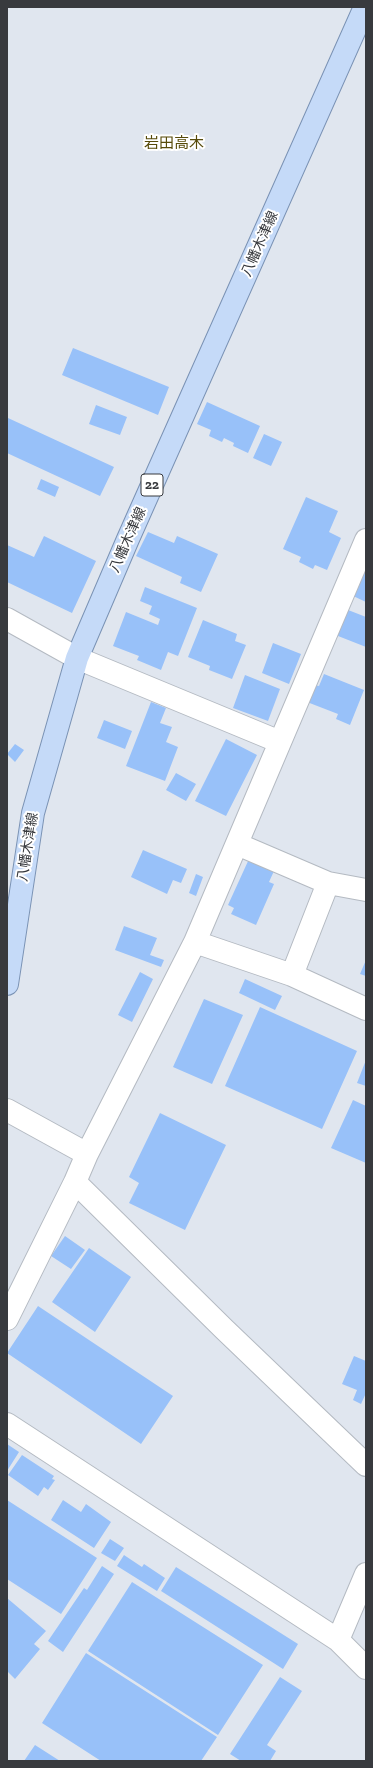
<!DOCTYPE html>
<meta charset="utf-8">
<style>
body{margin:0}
#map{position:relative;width:373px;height:1768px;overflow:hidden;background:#e0e6ef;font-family:"Zilla Slab",serif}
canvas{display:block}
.frame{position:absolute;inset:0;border:8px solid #383a3e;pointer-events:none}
</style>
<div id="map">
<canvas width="373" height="1768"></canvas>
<div class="frame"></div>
</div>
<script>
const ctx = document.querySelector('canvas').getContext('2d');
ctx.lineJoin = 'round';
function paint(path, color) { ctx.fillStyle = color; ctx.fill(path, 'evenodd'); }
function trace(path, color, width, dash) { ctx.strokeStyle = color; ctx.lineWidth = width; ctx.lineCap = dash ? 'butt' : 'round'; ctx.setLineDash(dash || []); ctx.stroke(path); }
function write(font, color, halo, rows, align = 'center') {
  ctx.font = font + ' "Zilla Slab","Noto Sans JP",serif'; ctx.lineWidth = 4; ctx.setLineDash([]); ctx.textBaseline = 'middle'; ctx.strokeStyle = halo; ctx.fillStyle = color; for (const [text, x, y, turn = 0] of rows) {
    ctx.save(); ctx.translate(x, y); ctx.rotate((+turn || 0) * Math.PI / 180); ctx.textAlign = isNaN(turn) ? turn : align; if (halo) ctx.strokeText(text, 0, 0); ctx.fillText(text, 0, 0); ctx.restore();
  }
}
const building = new Path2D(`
 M 73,348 L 169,387 L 158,415 L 62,375 Z
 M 207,402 L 260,426 L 248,453 L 233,446 L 234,443 L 224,438 L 222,442 L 209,436 L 211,430 L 197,424 Z
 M 96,405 L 127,417 L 120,435 L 89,424 Z
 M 8,418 L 114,467 L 100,496 L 7,453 Z
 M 264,434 L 282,442 L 271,466 L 253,458 Z
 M 41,479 L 59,487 L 55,497 L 37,489 Z
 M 306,497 L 338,511 L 329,532 L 341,538 L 327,570 L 315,565 L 313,569 L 299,562 L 301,557 L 283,549 Z
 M 148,532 L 174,543 L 177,536 L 218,554 L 201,592 L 180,583 L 182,577 L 136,556 Z
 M 44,536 L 96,561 L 72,613 L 7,582 L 7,545 L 34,557 Z
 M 362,570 L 366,571 L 366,602 L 351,595 Z
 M 145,587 L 197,608 L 178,656 L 168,652 L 161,670 L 137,660 L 139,656 L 113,646 L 126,612 L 158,625 L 160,619 L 149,614 L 152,606 L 140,601 Z
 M 343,608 L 366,617 L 366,647 L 333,634 Z
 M 203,620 L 237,634 L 235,641 L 246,645 L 232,679 L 209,670 L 210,666 L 188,657 Z
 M 273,643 L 301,654 L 289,684 L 262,673 Z
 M 324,674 L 364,690 L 350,725 L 336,719 L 338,714 L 307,702 L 314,685 L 319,686 Z
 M 245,675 L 280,689 L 268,721 L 233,708 Z
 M 151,702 L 166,708 L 160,723 L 172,727 L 166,742 L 178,747 L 165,781 L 126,766 Z
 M 104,720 L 132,731 L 125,749 L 97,738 Z
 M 226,739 L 257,755 L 226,816 L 195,801 Z
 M 15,744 L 24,750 L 15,762 L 7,754 Z
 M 176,773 L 196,784 L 186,801 L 166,790 Z
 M 143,850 L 187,869 L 181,883 L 173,880 L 167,894 L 131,877 Z
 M 249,859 L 274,871 L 269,882 L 274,884 L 256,925 L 231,914 L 234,908 L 228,905 Z
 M 196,874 L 203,877 L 196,896 L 189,893 Z
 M 124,926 L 157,938 L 150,955 L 164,960 L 161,967 L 115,950 Z
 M 366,960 L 366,976 L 360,974 Z
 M 140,972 L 153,979 L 132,1022 L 118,1015 Z
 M 245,979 L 282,996 L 275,1010 L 239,993 Z
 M 204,999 L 243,1015 L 212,1084 L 173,1067 Z
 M 260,1007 L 357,1051 L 322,1129 L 225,1086 Z
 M 366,1060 L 366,1086 L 357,1083 Z
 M 353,1100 L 366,1106 L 366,1163 L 331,1148 Z
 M 160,1113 L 226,1145 L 185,1230 L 129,1203 L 139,1183 L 129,1177 Z
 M 65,1236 L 85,1250 L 71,1269 L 51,1256 Z
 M 89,1248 L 131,1277 L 95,1332 L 52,1302 Z
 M 38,1306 L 173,1396 L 141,1444 L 7,1353 Z
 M 354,1356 L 366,1361 L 366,1393 L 361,1404 L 353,1400 L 357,1390 L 342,1384 Z
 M 7,1444 L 19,1452 L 7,1471 Z
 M 22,1455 L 54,1476 L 52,1479 L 55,1480 L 48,1490 L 44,1487 L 38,1496 L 8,1475 Z
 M 7,1500 L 97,1558 L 61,1614 L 7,1579 Z
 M 63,1500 L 81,1512 L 86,1504 L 111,1522 L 94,1548 L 51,1520 Z
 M 110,1539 L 124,1548 L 115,1561 L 101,1553 Z
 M 124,1555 L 142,1567 L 144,1564 L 165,1578 L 157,1591 L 117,1566 Z
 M 102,1566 L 114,1574 L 63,1652 L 48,1641 L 84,1588 L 87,1590 Z
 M 176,1567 L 298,1644 L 283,1669 L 161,1591 Z
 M 132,1582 L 263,1665 L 218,1735 L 88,1651 Z
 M 7,1598 L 46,1631 L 34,1644 L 40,1649 L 15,1679 L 7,1671 Z
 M 86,1653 L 217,1737 L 201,1761 L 101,1761 L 42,1723 Z
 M 280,1677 L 302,1691 L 267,1745 L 276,1751 L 270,1761 L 241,1761 L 230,1754 Z
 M 35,1745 L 60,1761 L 24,1761 Z`);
const minor = new Path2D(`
 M 7,619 L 77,658 L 280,742
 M 237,844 L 328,883 L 366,890
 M 195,942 L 292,975 L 366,1009
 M 292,975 L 328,883
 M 7,1110 L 87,1154
 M 75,1182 L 224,1329 L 366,1465
 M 7,1319 L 75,1182 L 87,1154 L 195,942 L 366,540
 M 7,1424 L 338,1640 L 366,1668
 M 338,1640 L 366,1574`);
const major = new Path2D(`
 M 7,984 L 33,813 L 77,658 L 128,539 L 365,7`);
const shields = [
 [152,485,22]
];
const shieldNames = [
 ["22",152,485]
];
const streetNames = [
 ["八幡木津線",260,244,-66],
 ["八幡木津線",128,540,-66],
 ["八幡木津線",28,847,-81]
];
const neighbourhoodNames = [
 ["岩田高木",174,144]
];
paint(building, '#98c1f9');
trace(minor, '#b4bac2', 24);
trace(major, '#7a92b4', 24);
trace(minor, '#fff', 22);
trace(major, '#c5daf8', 22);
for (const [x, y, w] of shields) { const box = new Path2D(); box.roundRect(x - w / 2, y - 11, w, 22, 3); ctx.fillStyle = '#fff'; ctx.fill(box); trace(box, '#383a3e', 1); }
write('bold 13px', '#383a3e', null, shieldNames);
write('14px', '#383a3e', '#fff', streetNames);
write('15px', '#574b0b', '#fff', neighbourhoodNames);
</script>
